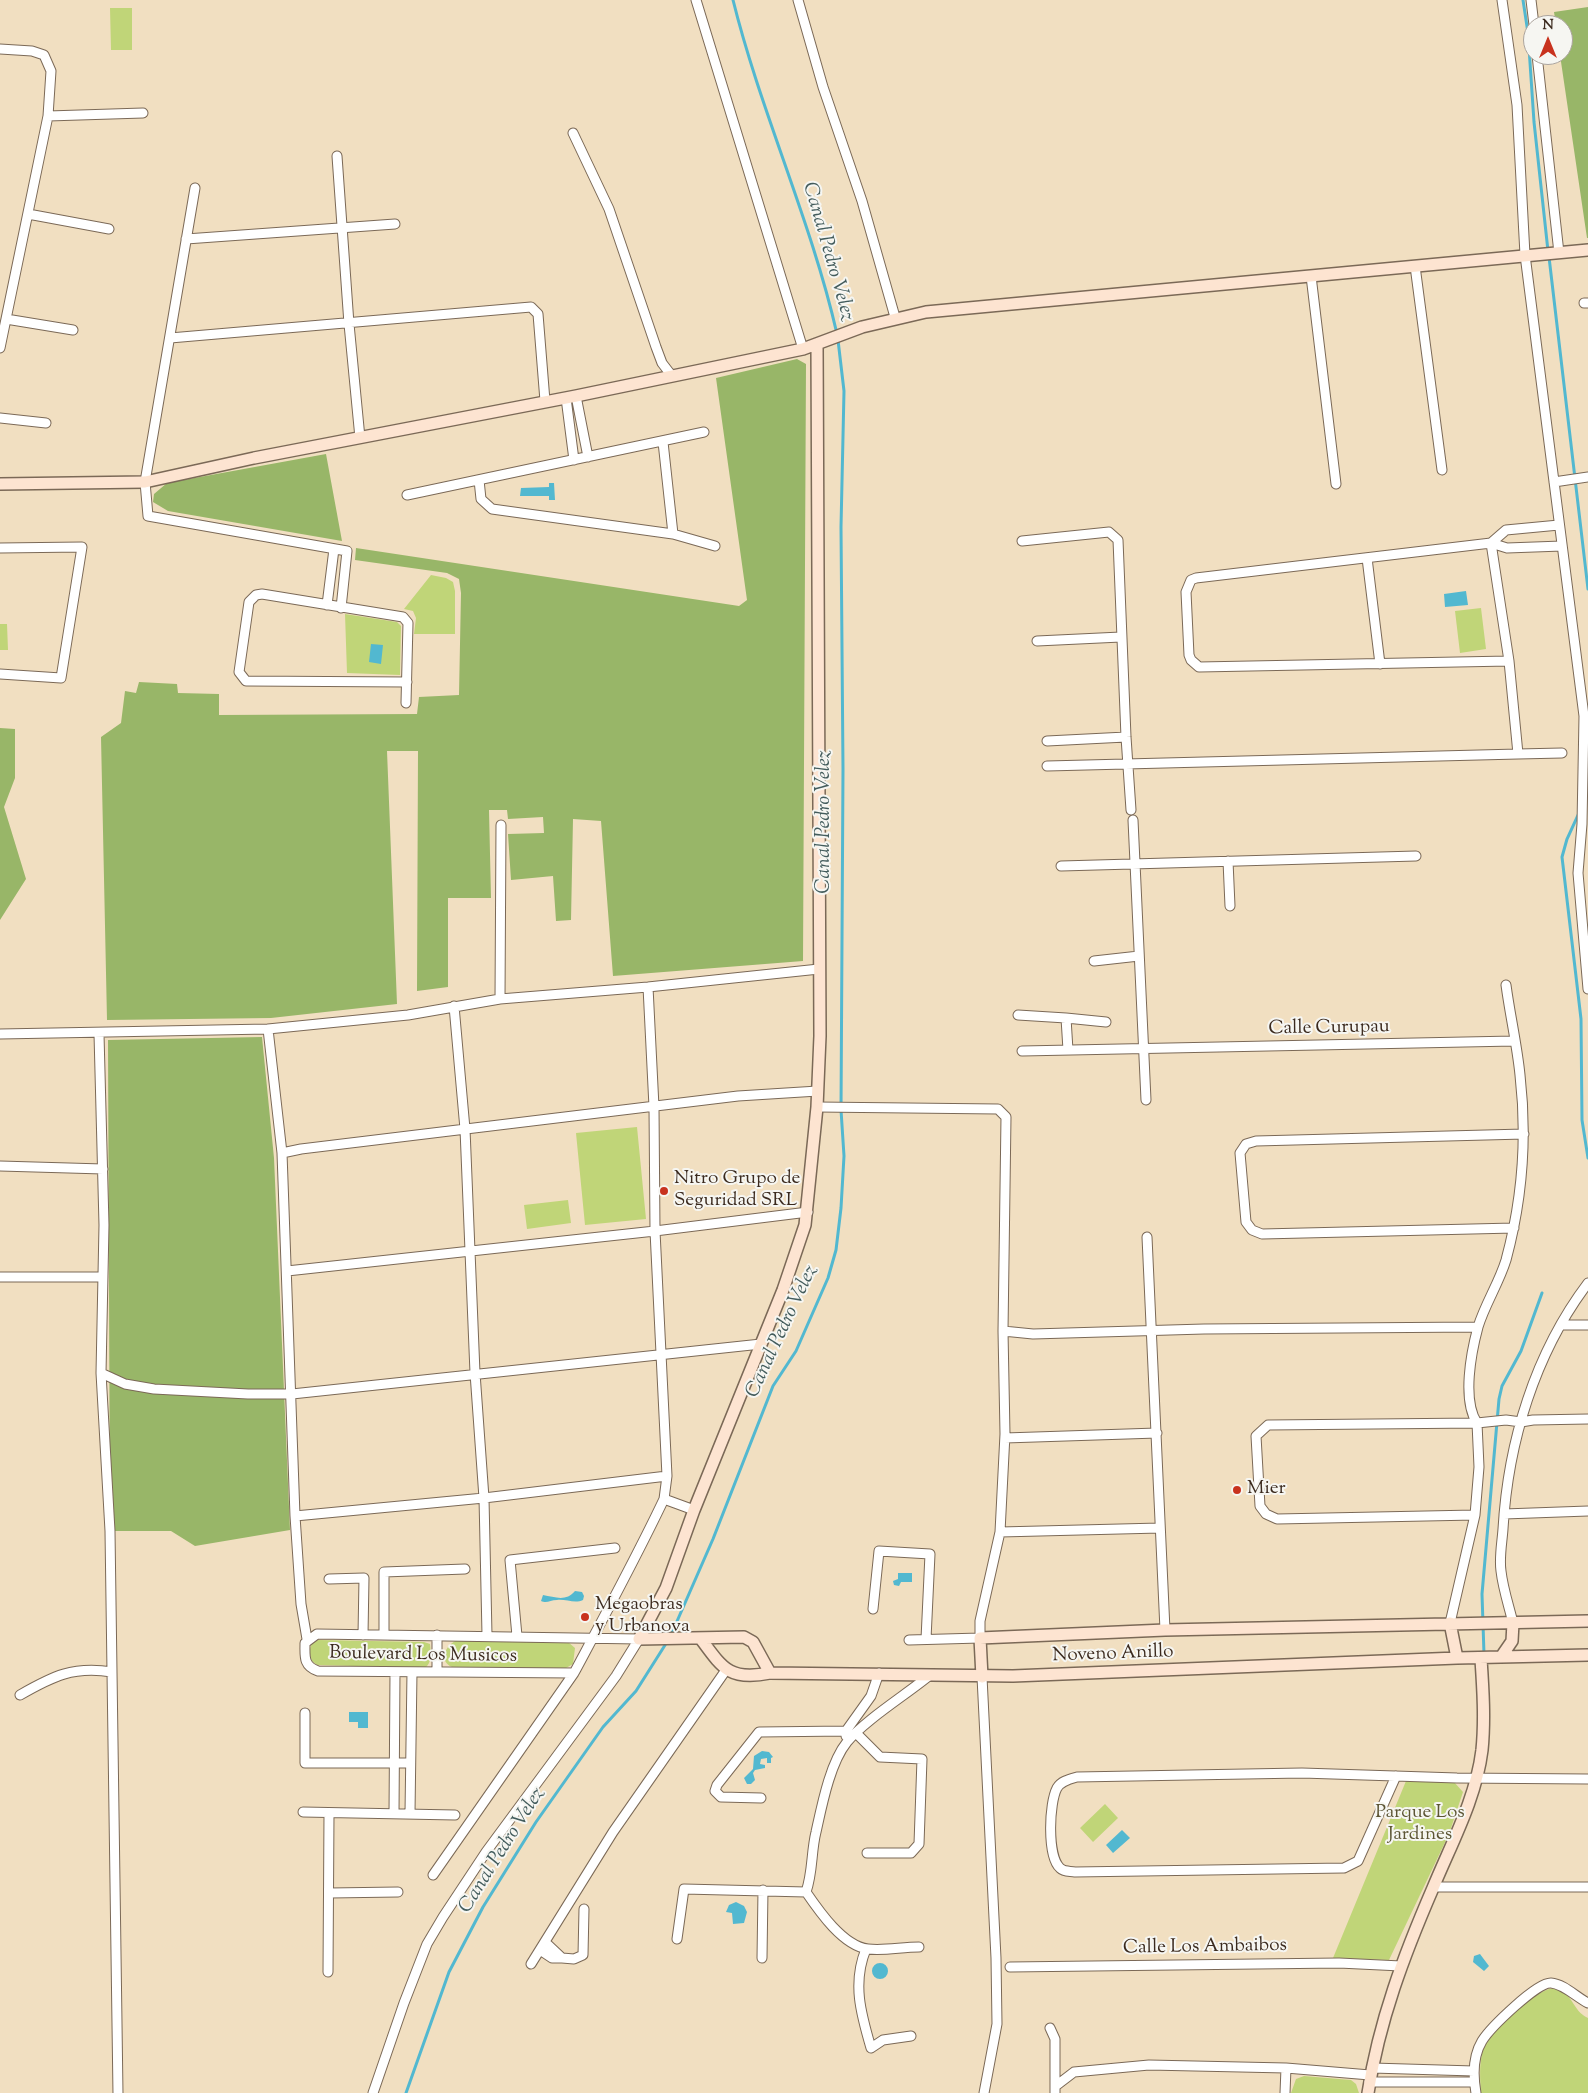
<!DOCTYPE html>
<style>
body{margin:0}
#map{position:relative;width:1588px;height:2093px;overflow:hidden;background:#f1dfc1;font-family:"Sorts Mill Goudy",serif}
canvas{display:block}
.north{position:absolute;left:1523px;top:15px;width:50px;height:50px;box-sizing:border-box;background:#f6f6f2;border:1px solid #aba49d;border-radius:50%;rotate:0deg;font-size:14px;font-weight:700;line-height:20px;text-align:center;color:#3b2a1e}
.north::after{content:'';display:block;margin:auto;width:18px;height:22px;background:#c8321e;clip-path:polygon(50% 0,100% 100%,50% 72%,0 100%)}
</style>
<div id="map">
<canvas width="1588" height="2093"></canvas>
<div class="north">N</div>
</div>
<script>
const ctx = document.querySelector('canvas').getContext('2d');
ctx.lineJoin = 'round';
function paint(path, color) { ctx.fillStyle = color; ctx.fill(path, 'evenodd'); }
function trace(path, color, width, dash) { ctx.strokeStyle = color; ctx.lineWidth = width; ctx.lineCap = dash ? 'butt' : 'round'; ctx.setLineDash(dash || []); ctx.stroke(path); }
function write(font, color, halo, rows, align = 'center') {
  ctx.font = font + ' "Sorts Mill Goudy",serif'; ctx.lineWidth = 4; ctx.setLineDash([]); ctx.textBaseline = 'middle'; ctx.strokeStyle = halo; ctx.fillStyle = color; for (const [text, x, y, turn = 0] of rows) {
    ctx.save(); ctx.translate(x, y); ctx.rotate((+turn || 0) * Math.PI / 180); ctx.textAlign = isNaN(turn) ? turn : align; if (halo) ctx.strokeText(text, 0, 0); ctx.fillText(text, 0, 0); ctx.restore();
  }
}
const green = new Path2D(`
 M 110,8 L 132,8 L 132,50 L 111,50 Z
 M 431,575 L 446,578 L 453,582 L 455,591 L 455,634 L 414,634 L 416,618 L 413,611 L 404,609 Z
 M 1481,608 L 1486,649 L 1460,653 L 1455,611 Z
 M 345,614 L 397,622 L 401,626 L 400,675 L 347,673 Z
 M 0,624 L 7,624 L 8,650 L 0,650 Z
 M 637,1127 L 646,1219 L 585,1225 L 576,1133 Z
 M 568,1200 L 571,1223 L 527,1229 L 524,1205 Z
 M 318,1640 L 424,1642 L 430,1644 C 431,1654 432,1662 425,1668 L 317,1665 L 312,1661 C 309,1652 308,1644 318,1640 Z
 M 455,1641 L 568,1642 L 575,1648 L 573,1664 L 566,1668 L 455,1668 C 439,1664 443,1648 455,1641 Z
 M 1406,1781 L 1454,1782 L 1463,1792 L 1449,1834 L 1389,1960 L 1333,1958 Z
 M 1105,1804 L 1118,1818 L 1093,1842 L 1080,1828 Z
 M 1553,1988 C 1574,1992 1572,2011 1588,2018 L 1588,2093 L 1481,2093 C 1480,2080 1479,2062 1483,2050 C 1491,2031 1533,1991 1553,1988 Z
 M 1304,2076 L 1351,2080 L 1356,2084 L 1359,2093 L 1291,2093 L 1296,2079 Z`);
const forest = new Path2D(`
 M 1588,7 L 1588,238 L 1587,238 L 1560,55 L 1563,55 L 1563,25 L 1556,25 L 1554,12 Z
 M 797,359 L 806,364 L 803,961 L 613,976 L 601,821 L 573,819 L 571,920 L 556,921 L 553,876 L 511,880 L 508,834 L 544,833 L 543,817 L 508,819 L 507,810 L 489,810 L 491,898 L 448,898 L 448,987 L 417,991 L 418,751 L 387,751 L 397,1004 L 271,1018 L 107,1020 L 101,737 L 121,723 L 125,691 L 136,693 L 139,682 L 177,684 L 178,693 L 219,694 L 219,715 L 417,714 L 419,697 L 459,695 L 461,593 L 459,579 L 447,573 L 355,560 L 356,548 L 739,606 L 747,600 L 716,378 Z
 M 326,454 L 342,541 L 168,511 L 153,502 L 154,494 L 167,483 Z
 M 0,728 L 15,729 L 15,778 L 4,807 L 26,879 L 0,920 Z
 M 262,1037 L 274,1158 L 290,1530 L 195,1546 L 171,1531 L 110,1531 L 108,1040 Z`);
const water = new Path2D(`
 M 549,483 L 554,483 L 555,500 L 549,500 L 549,496 L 520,496 L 521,488 L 549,487 Z
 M 1466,591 L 1468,605 L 1445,607 L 1444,594 Z
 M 371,644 L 383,645 L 381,664 L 369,662 Z
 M 898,1573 L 912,1573 L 912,1582 L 901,1582 L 899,1586 L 894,1585 L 893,1581 L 898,1579 Z
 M 575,1591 L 582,1592 L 584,1596 L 583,1600 C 575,1604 566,1599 557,1600 C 550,1600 547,1604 541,1601 L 543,1595 C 555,1597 566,1602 575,1591 Z
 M 349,1712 L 368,1712 L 368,1728 L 358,1728 L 358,1722 L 349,1722 Z
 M 762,1751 L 769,1752 L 773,1757 L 771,1758 L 771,1763 L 767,1763 L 767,1758 L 761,1759 L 760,1764 L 765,1765 L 765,1768 L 755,1770 L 753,1773 L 755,1780 L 751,1784 L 747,1784 L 744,1778 L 753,1769 L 754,1756 Z
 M 1122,1830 L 1130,1838 L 1113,1853 L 1106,1845 Z
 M 736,1902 L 744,1906 L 747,1912 L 744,1923 L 733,1924 L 732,1913 L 726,1912 L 729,1905 Z
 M 1480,1954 L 1489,1966 L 1484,1971 L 1473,1962 L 1474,1956 Z
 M872 1971a8 8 0 1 1 16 0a8 8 0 1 1-16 0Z`);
const stream = new Path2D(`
 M 733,0 C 761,113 811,220 837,334
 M 1523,0 L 1528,33 L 1534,122 L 1548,251
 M 1549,257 L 1588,589
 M 1578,815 L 1567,839 L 1562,857 L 1581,1019 L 1582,1120 L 1588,1158
 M 671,1635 L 713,1539 L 773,1386 L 796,1351 L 828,1278 L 836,1250 L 841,1208 L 844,1156 L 841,1110 L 843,769 L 841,527 L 844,391 L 838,340
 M 1484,1654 L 1482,1594 L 1499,1399 L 1502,1386 L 1521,1351 L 1542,1293
 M 406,2093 L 449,1972 L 483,1907 L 536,1822 L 603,1727 L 636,1691 L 667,1642`);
const street = new Path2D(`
 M 696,0 L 803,349
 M 798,0 L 823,87 L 862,201 L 895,317
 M 1502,0 L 1517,105 L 1525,255 L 1584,716 L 1582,824 L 1578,873 L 1588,989
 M 1531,0 L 1534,25
 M 0,49 L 32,51 L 44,55 L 51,71 L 48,116 L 0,348
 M 1537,55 L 1559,253
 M 48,116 L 143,113
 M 573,133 L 609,209 L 656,347 L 662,363 L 672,376
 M 337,156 L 349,324 L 360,438
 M 195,188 L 145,482 L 148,516 L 347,551 L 341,608
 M 28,214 L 109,229
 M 186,239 L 395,224
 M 1415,266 L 1442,470
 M 1311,276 L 1336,484
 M 1584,303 L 1588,303
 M 6,319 L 73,330
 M 170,338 L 531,307 L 538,314 L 545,401
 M 576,396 L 588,457
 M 566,398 L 574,460
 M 0,418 L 46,423
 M 663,442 L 673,534
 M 479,480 L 481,499 L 492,509 L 673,534 L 715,546
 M 1554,482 L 1588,477
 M 407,495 L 704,432
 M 1022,541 L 1109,532 L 1118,540 L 1126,737 L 1131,810
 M 1491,543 L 1506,530 L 1559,525
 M 0,548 L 82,547 L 61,678 L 0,674
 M 1367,558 L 1380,664
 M 327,605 L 334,549
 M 1037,641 L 1121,637
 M 1509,661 L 1199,667 L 1191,660 L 1189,655 L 1186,592 L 1191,580 L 1196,578 L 1491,543 L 1507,548 L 1562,546
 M 406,703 L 408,623 L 403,617 L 262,594 L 256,595 L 249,602 L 239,672 L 246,681 L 407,682
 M 1047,741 L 1126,737
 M 1518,754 L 1562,753
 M 1047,766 L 1518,754 L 1509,661 L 1491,543
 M 1133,820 L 1146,1100
 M 1228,861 L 1230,906
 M 1061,866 L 1416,856
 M 1094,961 L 1139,956
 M 648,987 L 654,1107 L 655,1231 L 667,1476 L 664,1499 L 694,1510
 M 500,999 L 501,825
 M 454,1006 L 465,1129 L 475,1373 L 484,1498 L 487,1635
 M 1018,1015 L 1066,1018
 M 0,1034 L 268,1029
 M 99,1034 L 104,1225 L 101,1373 L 110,1531 L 118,2093
 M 1068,1050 L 1066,1018 L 1106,1022
 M 1022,1051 L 1514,1041
 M 817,1107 L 998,1109 L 1006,1117 L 1003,1331 L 1005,1434 L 1000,1532 L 980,1621 L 980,1638 L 909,1640
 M 282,1153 L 301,1149 L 738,1096 L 818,1091
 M 0,1166 L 103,1169
 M 1514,1228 L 1262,1234 L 1252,1230 L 1246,1222 L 1240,1153 L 1246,1144 L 1256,1141 L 1524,1134
 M 1147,1237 L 1165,1630
 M 287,1271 L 655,1231 L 808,1212
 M 0,1277 L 103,1277
 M 1562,1325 L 1588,1325
 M 1003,1331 L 1033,1334 L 1204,1329 L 1478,1327
 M 101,1373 L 125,1384 L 154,1389 L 248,1394 L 292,1394 L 761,1344
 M 1005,1438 L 1157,1433
 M 1504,1514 L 1588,1511
 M 1475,1515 L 1277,1519 L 1266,1514 L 1260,1506 L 1256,1436 L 1268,1425 L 1477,1423 L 1506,1420 L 1521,1422 L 1533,1420 L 1588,1419
 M 295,1516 L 484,1498 L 667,1476
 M 1000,1532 L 1160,1528
 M 329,1579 L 364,1578 L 363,1635
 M 873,1609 L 879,1551 L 930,1554 L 926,1639
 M 1450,1623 L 1475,1515 L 1479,1467 L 1477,1423 C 1462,1400 1471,1353 1478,1327 C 1485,1304 1499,1283 1506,1260 C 1522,1201 1527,1136 1520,1075 C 1517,1045 1510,1015 1506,985
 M 1513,1623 C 1509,1606 1503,1589 1501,1571 C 1499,1558 1502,1543 1503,1529 C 1508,1442 1535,1353 1588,1283
 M 384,1635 L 384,1572 L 465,1569
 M 517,1636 L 510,1560 L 615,1548
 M 307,1639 L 301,1604 L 295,1516 L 282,1153 L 268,1029 L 408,1015 L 500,999 L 648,987 L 819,969
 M 639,1639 L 317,1634 L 305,1643 C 305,1656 303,1666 318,1671 L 574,1673 C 605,1615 636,1558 664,1499
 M 437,1672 L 437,1635
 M 982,1677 L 996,1958 L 997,2024 L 984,2093
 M 20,1695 C 53,1676 73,1666 112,1672
 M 305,1713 L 305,1763 L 410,1763
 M 856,1733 L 880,1757 L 922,1759 L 919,1844 L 911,1853 L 867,1853
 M 846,1736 L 846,1731 L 871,1696 L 879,1673
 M 1396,1776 L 1358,1861 L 1344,1868 L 1075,1872 C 1069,1871 1064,1872 1060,1868 C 1047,1856 1049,1803 1057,1788 C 1061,1781 1070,1779 1077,1777 L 1302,1773 L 1457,1778 L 1588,1779
 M 761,1798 L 721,1797 L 715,1791 L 717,1785 L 759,1732 L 846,1731
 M 303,1812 L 455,1815
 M 410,1813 L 412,1672
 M 394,1814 L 395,1672
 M 433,1875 L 574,1673
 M 1433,1887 L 1588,1887
 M 806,1892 C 813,1872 811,1852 816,1832 C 822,1805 830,1763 847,1742 C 865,1720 907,1694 930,1675
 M 806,1892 C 819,1911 843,1946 868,1949 C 884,1951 902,1947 919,1947
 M 330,1893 L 398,1892
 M 677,1939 L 684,1889 L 806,1892
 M 866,1949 C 852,1983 861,2014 871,2048 L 883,2040 L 911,2036
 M 540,1950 L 552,1958 L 562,1958 L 545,1942
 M 562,1958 L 574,1959 L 583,1955 L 584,1909
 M 762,1958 L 763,1890
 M 531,1964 L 613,1832 L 726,1670
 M 1010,1967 L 1339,1963 L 1401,1966
 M 328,1972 L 329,1814
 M 1050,2028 L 1055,2039 L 1055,2093
 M 1372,2068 L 1474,2071
 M 1369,2082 L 1474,2082
 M 1057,2085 L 1074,2072 L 1149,2065 L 1286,2068 L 1370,2075
 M 373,2093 L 404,2003 L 427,1944 L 443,1917 L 486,1852 L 616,1676 L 639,1639
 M 1285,2093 L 1286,2068
 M 1476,2093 C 1473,2076 1473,2056 1482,2041 C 1490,2028 1537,1982 1551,1983 C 1564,1984 1576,1997 1588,2003`);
const secondary = new Path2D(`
 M 0,484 L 145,482 L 254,458 L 576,396 L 803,349 L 862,327 L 926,312 L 1588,250
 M 1450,1623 L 1457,1658 L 1501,1657 L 1512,1641 L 1513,1623
 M 639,1639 L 666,1588 L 694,1510 L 783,1290 L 805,1225 L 817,1107 L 820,1036 L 817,344
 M 639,1639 L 744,1637 L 753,1642 L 770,1673
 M 701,1639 C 723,1669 730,1681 770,1673 L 1013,1676 L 1457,1658
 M 1501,1657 L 1588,1655
 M 982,1677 L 980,1638 L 1165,1630 L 1588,1621
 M 1368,2093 C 1379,2021 1404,1955 1433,1888 C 1451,1844 1476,1799 1482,1750 C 1485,1720 1483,1689 1481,1659`);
const markers = [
 [664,1191,5,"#c8321e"],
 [1237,1490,5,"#c8321e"],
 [585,1617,5,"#c8321e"]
];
const streetNames = [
 ["Calle Curupau",1329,1029,-1],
 ["Noveno Anillo",1113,1655,-2],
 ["Boulevard Los Musicos",423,1656,1],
 ["Calle Los Ambaibos",1205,1948,-1]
];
const poiNames = [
 ["Nitro Grupo de",674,1180],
 ["Seguridad SRL",674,1202],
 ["Mier",1247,1490],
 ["Megaobras",595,1606],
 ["y Urbanova",595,1628]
];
const parkNames = [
 ["Parque Los",1420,1814],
 ["Jardines",1420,1836]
];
const waterNames = [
 ["Canal Pedro Velez",827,252,74],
 ["Canal Pedro Velez",826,822,-90],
 ["Canal Pedro Velez",783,1332,-65],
 ["Canal Pedro Velez",503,1851,-58]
];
paint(green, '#c0d578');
paint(forest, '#98b668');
paint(water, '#52b8d0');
trace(stream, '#52b8d0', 3);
trace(street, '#7b6957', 11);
trace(secondary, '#7b6957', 14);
trace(street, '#fff', 9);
trace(secondary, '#fde4d1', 11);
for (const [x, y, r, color] of markers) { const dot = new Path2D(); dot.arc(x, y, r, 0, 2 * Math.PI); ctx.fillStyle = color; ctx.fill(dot); trace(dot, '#f6f6f2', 2); }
write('19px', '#3b2a1e', '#f6f6f2', streetNames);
write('19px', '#3b2a1e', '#f6f6f2', poiNames, 'left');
write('19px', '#5c5534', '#f6f6f2', parkNames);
write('italic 20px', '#435c5c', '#f6f6f2', waterNames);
</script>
